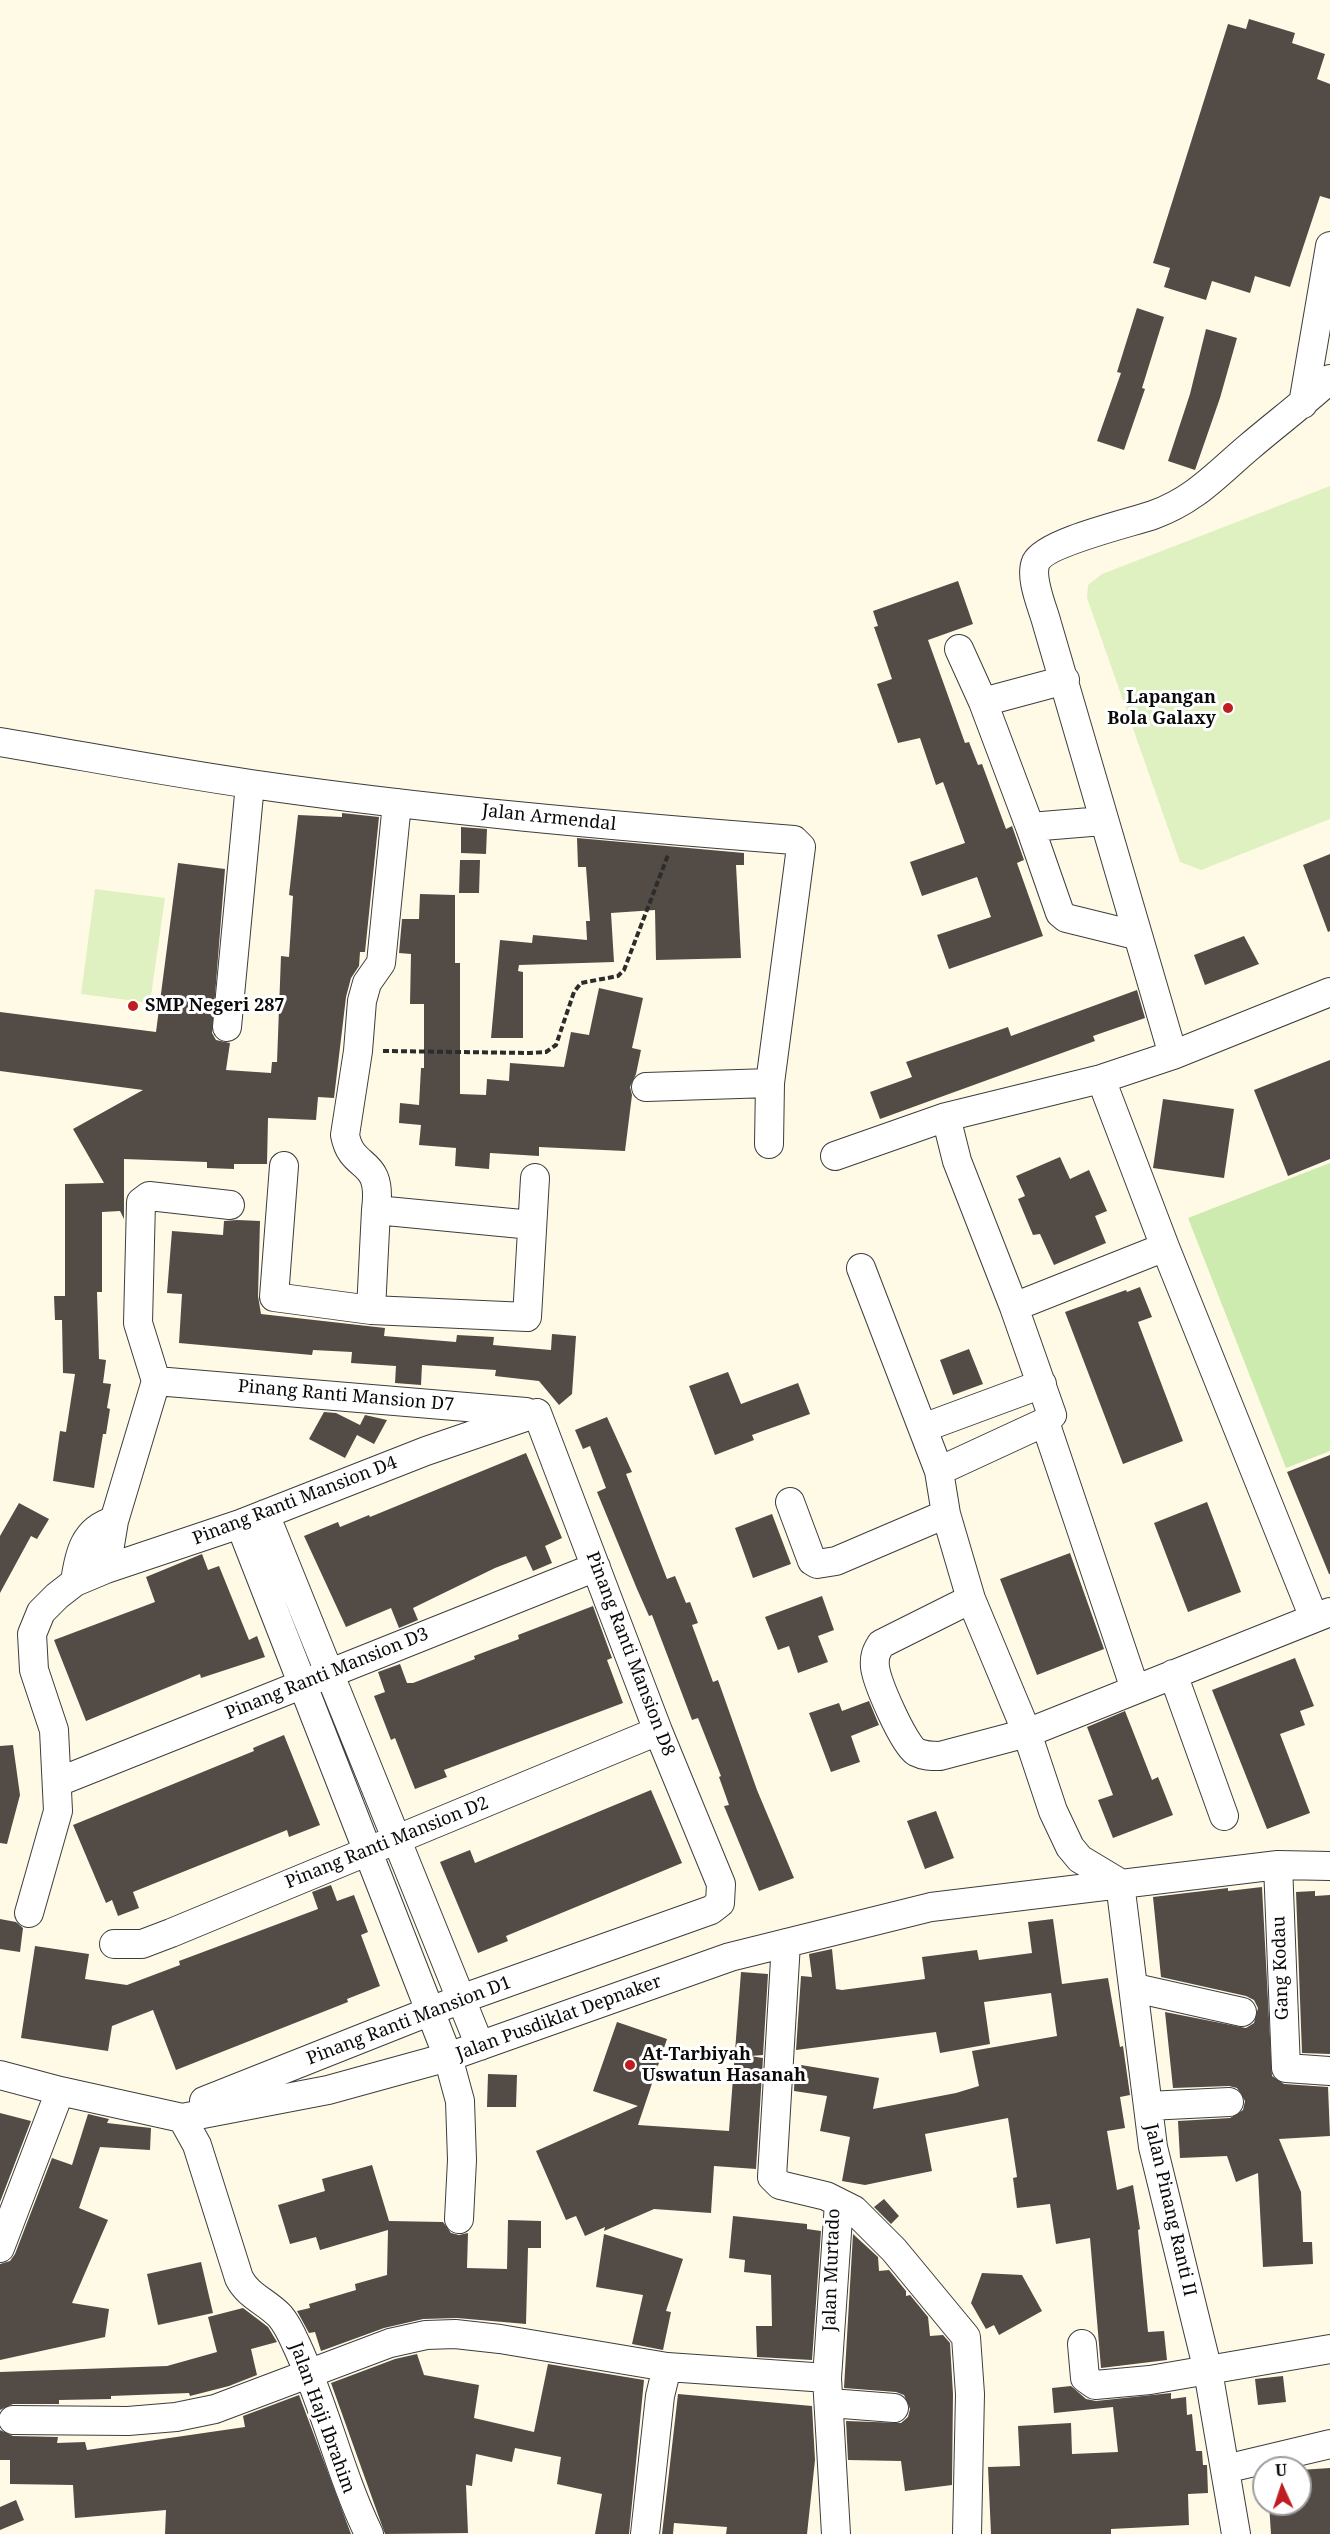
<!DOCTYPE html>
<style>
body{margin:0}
#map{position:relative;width:1330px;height:2534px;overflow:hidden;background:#fffae6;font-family:"Noto Serif",serif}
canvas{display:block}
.north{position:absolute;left:1252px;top:2456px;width:60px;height:60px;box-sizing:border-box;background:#fff;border:2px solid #9d9d9d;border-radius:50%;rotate:357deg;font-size:16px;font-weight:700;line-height:24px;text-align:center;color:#0a0a0a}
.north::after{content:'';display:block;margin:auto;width:21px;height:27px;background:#bf1d22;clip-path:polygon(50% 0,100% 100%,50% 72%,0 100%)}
</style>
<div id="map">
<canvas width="1330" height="2534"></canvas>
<div class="north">U</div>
</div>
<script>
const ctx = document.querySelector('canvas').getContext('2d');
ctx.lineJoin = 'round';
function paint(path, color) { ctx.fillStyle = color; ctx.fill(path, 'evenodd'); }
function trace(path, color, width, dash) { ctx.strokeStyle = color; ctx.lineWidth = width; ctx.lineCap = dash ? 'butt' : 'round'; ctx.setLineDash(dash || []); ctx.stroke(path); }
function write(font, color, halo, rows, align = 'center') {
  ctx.font = font + ' "Noto Serif",serif'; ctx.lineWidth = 6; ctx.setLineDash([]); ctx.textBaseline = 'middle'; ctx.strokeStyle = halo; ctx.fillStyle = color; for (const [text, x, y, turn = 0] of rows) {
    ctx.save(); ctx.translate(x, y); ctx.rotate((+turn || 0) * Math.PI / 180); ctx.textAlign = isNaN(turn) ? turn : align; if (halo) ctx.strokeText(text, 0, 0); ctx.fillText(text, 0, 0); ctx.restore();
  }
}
const green = new Path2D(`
 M 1330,1163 L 1330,1451 L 1286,1468 L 1188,1218 Z`);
const pitch = new Path2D(`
 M 1330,486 L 1330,819 L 1201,870 L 1180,862 L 1087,598 L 1088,585 L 1102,574 Z
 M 95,889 L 165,898 L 150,1003 L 81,994 Z`);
const building = new Path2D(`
 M 1249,19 L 1295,33 L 1292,43 L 1325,54 L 1317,79 L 1330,84 L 1330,199 L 1320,196 L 1290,287 L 1255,276 L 1250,293 L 1212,281 L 1206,300 L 1164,287 L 1170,268 L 1153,263 L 1228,24 L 1246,29 Z
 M 1137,308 L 1164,317 L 1142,388 L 1145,389 L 1124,450 L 1097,441 L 1121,373 L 1117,372 Z
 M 1206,329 L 1237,338 L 1220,398 L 1195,470 L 1168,461 L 1190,394 Z
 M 958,581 L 973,624 L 928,640 L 965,743 L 969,742 L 978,765 L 982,764 L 1006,829 L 1012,826 L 1024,860 L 1017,863 L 1043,936 L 949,969 L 937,935 L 991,917 L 977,877 L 922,896 L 910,862 L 965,843 L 943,782 L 936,785 L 920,738 L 898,743 L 877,684 L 892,679 L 874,627 L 878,626 L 873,611 Z
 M 342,813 L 379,817 L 365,952 L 360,952 L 359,966 L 351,978 L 346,997 L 334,1098 L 318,1097 L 316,1120 L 268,1118 L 267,1164 L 234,1164 L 234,1169 L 207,1168 L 207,1162 L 124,1159 L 124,1219 L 120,1211 L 102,1212 L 102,1292 L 97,1292 L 99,1359 L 106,1360 L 103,1383 L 111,1384 L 107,1408 L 110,1409 L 106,1434 L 103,1434 L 94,1488 L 53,1481 L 60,1431 L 66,1432 L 75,1374 L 63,1373 L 62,1320 L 55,1320 L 54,1296 L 65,1296 L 65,1184 L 104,1183 L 73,1129 L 143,1090 L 0,1071 L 0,1012 L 156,1032 L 178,863 L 225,869 L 212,1033 L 216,1040 L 230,1043 L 226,1070 L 271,1073 L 272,1062 L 277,1062 L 281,956 L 289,957 L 293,896 L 289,895 L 298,815 L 342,817 Z
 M 461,827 L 487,829 L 486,854 L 461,853 Z
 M 577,838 L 744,853 L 744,865 L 736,865 L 741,958 L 656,960 L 655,910 L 611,913 L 614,962 L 519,965 L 518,971 L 523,972 L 523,1038 L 491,1038 L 500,940 L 532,943 L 533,935 L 587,940 L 586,921 L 590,921 L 586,867 L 578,867 Z
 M 1330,854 L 1330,931 L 1328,932 L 1303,865 Z
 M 460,860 L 480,860 L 479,893 L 459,893 Z
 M 420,894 L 455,895 L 455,963 L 460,963 L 460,1094 L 486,1095 L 487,1079 L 509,1081 L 510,1063 L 564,1067 L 571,1032 L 589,1035 L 599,988 L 643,998 L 632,1048 L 641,1050 L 636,1074 L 630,1087 L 632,1095 L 625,1151 L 539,1147 L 539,1156 L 490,1153 L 489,1169 L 455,1166 L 456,1148 L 419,1145 L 421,1125 L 399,1123 L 400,1103 L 419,1105 L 421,1068 L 424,1068 L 424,1004 L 410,1004 L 411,954 L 399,953 L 402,919 L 419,919 Z
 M 1244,936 L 1259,964 L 1205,985 L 1194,955 Z
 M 1137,990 L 1145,1018 L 1093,1036 L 1095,1041 L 880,1119 L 870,1092 L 912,1077 L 906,1062 L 1008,1027 L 1011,1036 Z
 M 1330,1060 L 1330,1159 L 1288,1176 L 1254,1090 Z
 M 1163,1099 L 1234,1109 L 1224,1178 L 1153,1168 Z
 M 1060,1157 L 1070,1179 L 1089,1170 L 1107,1211 L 1095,1216 L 1106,1243 L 1054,1265 L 1040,1234 L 1033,1235 L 1018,1199 L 1025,1196 L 1016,1176 Z
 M 237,1220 L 260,1221 L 258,1296 L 261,1314 L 385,1328 L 384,1336 L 456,1342 L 457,1335 L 494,1337 L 493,1345 L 551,1350 L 552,1334 L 576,1336 L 572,1394 L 559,1405 L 539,1381 L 495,1376 L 496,1370 L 422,1365 L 421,1385 L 395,1383 L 396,1366 L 351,1363 L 352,1352 L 313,1350 L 312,1355 L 179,1343 L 182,1294 L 167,1293 L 172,1231 L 223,1235 L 224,1221 Z
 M 1140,1287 L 1152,1317 L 1138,1322 L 1183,1441 L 1123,1464 L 1065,1312 L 1126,1290 L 1127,1292 Z
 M 969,1349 L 983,1384 L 953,1395 L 940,1360 Z
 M 728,1372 L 741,1404 L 798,1383 L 810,1414 L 752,1435 L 754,1440 L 715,1455 L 689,1386 Z
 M 324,1412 L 336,1413 L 360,1425 L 365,1415 L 387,1420 L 374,1444 L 357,1435 L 345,1458 L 309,1439 Z
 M 607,1417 L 632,1472 L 626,1474 L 667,1579 L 675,1576 L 686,1603 L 690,1602 L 698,1623 L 692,1625 L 713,1682 L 718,1680 L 757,1790 L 794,1878 L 759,1891 L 724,1806 L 729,1805 L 719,1777 L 721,1776 L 698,1718 L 692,1720 L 652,1615 L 649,1616 L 637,1589 L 597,1492 L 606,1488 L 590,1446 L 583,1449 L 575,1430 Z
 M 526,1453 L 562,1538 L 545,1546 L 552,1563 L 533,1571 L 526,1556 L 495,1568 L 413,1608 L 418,1620 L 399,1628 L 391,1608 L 346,1627 L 304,1536 L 338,1522 L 340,1527 L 369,1515 L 370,1517 Z
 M 1330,1455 L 1330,1574 L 1329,1574 L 1287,1472 Z
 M 1207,1502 L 1241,1592 L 1188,1612 L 1154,1523 Z
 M 19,1503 L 49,1519 L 37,1539 L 31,1536 L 0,1593 L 0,1536 Z
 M 772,1514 L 791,1564 L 753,1578 L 735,1528 Z
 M 1070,1553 L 1104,1649 L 1037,1675 L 1000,1579 Z
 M 202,1554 L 208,1570 L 219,1566 L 249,1640 L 257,1636 L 265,1657 L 201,1678 L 200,1674 L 86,1721 L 54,1640 L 155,1602 L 146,1577 Z
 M 822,1596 L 834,1630 L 818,1636 L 828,1662 L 798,1673 L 789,1646 L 778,1650 L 765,1617 Z
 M 593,1606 L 612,1658 L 607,1660 L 623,1703 L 444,1770 L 447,1777 L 415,1789 L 395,1738 L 391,1740 L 374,1696 L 385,1692 L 378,1672 L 400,1664 L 407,1683 L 413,1683 L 475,1659 L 474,1656 L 519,1639 L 518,1635 Z
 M 1295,1658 L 1314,1706 L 1300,1711 L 1305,1725 L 1280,1734 L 1310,1813 L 1267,1829 L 1212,1690 Z
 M 869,1701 L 879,1725 L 851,1736 L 860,1762 L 831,1772 L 809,1713 L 839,1703 L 842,1711 Z
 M 1125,1711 L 1152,1780 L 1158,1777 L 1173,1815 L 1113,1838 L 1098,1800 L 1113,1795 L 1087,1727 Z
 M 284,1735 L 320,1825 L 289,1837 L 287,1830 L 133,1892 L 139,1908 L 118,1916 L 112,1900 L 106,1903 L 73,1825 L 254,1751 L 253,1748 Z
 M 13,1745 L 20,1795 L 7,1844 L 0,1843 L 0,1746 Z
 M 651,1790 L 682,1863 L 506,1936 L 508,1941 L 478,1953 L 440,1862 L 470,1850 L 475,1863 Z
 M 936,1811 L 954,1858 L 925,1869 L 907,1821 Z
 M 331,1885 L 337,1901 L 354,1895 L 368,1932 L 361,1935 L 380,1986 L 347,1999 L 348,2002 L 176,2070 L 153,2010 L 112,2026 L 108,2051 L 21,2038 L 35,1946 L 89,1954 L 85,1979 L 127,1985 L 180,1965 L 179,1961 L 318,1909 L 312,1892 Z
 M 1262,1887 L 1272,2076 L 1284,2084 L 1328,2087 L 1330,2136 L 1279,2139 L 1301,2192 L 1303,2242 L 1312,2242 L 1313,2264 L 1263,2267 L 1258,2173 L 1236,2182 L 1227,2156 L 1180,2158 L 1178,2121 L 1230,2118 L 1243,2110 L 1245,2101 L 1237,2088 L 1229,2086 L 1173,2088 L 1165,2012 L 1246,2028 L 1254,2023 L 1258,2008 L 1254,2000 L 1246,1996 L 1161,1977 L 1153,1897 L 1228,1888 L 1228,1891 Z
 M 1315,1891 L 1315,1896 L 1330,1895 L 1330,2054 L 1302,2053 L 1296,1892 Z
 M 0,1919 L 16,1922 L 23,1928 L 20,1952 L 0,1949 Z
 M 1053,1919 L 1062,1984 L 1108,1978 L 1120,2047 L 1123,2046 L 1130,2095 L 1120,2097 L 1125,2128 L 1107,2131 L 1117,2190 L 1133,2185 L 1140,2229 L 1138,2230 L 1148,2332 L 1164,2331 L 1167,2360 L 1101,2368 L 1090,2238 L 1056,2244 L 1050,2204 L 1017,2208 L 1013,2178 L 1017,2177 L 1008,2118 L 925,2134 L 932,2171 L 865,2185 L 842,2181 L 850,2137 L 820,2131 L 827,2096 L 794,2091 L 795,2064 L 879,2078 L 873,2109 L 956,2093 L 979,2086 L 972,2051 L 1057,2036 L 1051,1993 L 984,2002 L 990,2044 L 940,2053 L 936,2032 L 796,2050 L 801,1976 L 812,1977 L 809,1954 L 832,1949 L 836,1989 L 842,1990 L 925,1979 L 922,1957 L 977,1950 L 979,1960 L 1032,1953 L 1028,1922 Z
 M 741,1972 L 768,1974 L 763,2055 L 750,2056 L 763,2058 L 756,2169 L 714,2166 L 711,2213 L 654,2209 L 604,2231 L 605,2227 L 585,2236 L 576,2216 L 566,2220 L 536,2151 L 638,2106 L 593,2091 L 617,2022 L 667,2039 L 638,2125 L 729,2131 Z
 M 488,2074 L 517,2075 L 516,2107 L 487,2107 Z
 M 0,2113 L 31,2121 L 0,2202 Z
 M 88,2114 L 109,2119 L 107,2123 L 151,2128 L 150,2150 L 100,2147 L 79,2208 L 108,2220 L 72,2303 L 109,2309 L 105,2337 L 0,2360 L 0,2264 L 10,2261 L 15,2254 L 52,2158 L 72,2165 Z
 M 372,2165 L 389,2221 L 443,2222 L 451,2233 L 459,2235 L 468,2233 L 467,2268 L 507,2269 L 508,2220 L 541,2221 L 541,2248 L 528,2248 L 526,2324 L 457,2318 L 423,2319 L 384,2328 L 321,2351 L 315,2332 L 309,2333 L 297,2311 L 310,2308 L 309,2304 L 356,2290 L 355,2284 L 387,2275 L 388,2230 L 320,2250 L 316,2237 L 290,2244 L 278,2205 L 325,2191 L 322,2179 Z
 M 884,2199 L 899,2216 L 891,2224 L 874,2207 Z
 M 733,2216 L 807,2224 L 807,2229 L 821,2231 L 812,2360 L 757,2357 L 756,2326 L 772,2326 L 771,2275 L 744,2272 L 745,2260 L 729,2258 Z
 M 604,2234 L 683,2259 L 666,2311 L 671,2312 L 663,2350 L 632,2344 L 643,2295 L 596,2287 Z
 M 853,2234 L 878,2257 L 879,2271 L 889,2270 L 906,2291 L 906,2296 L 910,2295 L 928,2317 L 930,2336 L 943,2335 L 950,2343 L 953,2394 L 952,2485 L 905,2491 L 901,2461 L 848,2460 L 846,2421 L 901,2423 L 908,2417 L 910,2409 L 904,2395 L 896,2392 L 844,2388 Z
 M 201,2262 L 213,2313 L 158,2325 L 147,2274 Z
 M 982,2273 L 1022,2275 L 1042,2311 L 999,2335 L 994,2325 L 986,2329 L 971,2303 Z
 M 243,2308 L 268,2327 L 277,2342 L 251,2349 L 257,2375 L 229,2386 L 190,2396 L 189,2393 L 111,2396 L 111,2399 L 59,2400 L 59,2404 L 13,2404 L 0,2410 L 0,2372 L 167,2366 L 217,2352 L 208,2317 Z
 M 417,2354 L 424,2375 L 479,2385 L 474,2418 L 534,2432 L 548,2364 L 644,2380 L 629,2534 L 595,2534 L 602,2494 L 557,2484 L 561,2457 L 515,2448 L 512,2462 L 476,2454 L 472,2486 L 466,2485 L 468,2533 L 385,2534 L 331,2383 L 395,2359 Z
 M 1283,2376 L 1286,2402 L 1258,2405 L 1255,2379 Z
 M 1071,2386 L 1086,2399 L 1096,2401 L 1171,2393 L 1171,2399 L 1186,2397 L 1187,2415 L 1192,2414 L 1196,2451 L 1202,2451 L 1203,2465 L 1207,2465 L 1208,2493 L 1188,2494 L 1189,2525 L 1111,2529 L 1111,2534 L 991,2534 L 988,2467 L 1020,2466 L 1018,2426 L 1071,2423 L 1072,2454 L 1118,2452 L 1113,2407 L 1054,2413 L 1052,2388 Z
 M 678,2394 L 812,2406 L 815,2460 L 807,2534 L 726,2534 L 727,2527 L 674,2523 L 673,2534 L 662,2534 Z
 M 299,2395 L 351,2534 L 165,2534 L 166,2510 L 75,2518 L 73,2485 L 10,2484 L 10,2460 L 0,2460 L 0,2430 L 13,2436 L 58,2437 L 57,2443 L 85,2442 L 87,2450 L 245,2427 L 243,2416 Z
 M 1330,2468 L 1330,2534 L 1271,2534 L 1269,2504 L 1300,2504 L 1300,2470 Z
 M 16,2500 L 24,2520 L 0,2530 L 0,2507 Z`);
const path = new Path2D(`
 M 383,1051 L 530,1053 L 546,1052 L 556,1045 L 574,992 L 581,983 L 618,976 L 624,970 L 668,855`);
const minor = new Path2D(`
 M 1303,404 L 1330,246
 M 959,649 L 983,702 L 1030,827 L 1103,821
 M 983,702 L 1065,680
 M 0,742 C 84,756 167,772 251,784 C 431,810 613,826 794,840 L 801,847 L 770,1083 L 769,1144
 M 1030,827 L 1060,913 L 1066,918 L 1135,935
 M 227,1027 L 250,784
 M 1173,1055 L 1047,624 C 1043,608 1029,578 1036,562 C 1046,542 1130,523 1153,515 C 1195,500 1217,474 1249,447 C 1276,424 1304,403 1330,379
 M 1101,1079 L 1165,1247 L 1314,1618
 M 646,1087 L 770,1083
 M 835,1156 L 946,1117 L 1101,1079 L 1173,1055 L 1330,992
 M 284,1166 L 274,1297 L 371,1310 L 527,1317 L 535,1178
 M 376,1210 C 383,1155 352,1173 345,1135 L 358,1051 L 362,1001 L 367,983 L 381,963 L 397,803
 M 861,1268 L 939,1471 L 946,1514 L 971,1599 L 1027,1733 L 1053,1811 L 1070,1847 L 1080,1859 L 1120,1883
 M 1014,1307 L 1165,1247
 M 371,1310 L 376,1210 L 532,1225
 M 156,1381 L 526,1412
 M 156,1381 L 138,1323 L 141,1202 L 149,1196 L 230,1205
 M 1045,1422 L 1135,1689
 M 923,1428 L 1042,1384
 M 939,1471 L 1045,1422 L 1052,1415 L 1014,1307 L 957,1161 L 946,1117
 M 790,1502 L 812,1561 L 817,1564 L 836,1561 L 946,1514
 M 265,1514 L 480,2046
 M 240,1524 L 448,2057 L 460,2101 L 462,2160 L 459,2219
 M 106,1569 L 114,1521 L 156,1381
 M 75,1582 C 79,1554 84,1529 114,1521
 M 971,1599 L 881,1644 C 876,1652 874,1657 875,1667 C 877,1683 903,1743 916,1752 C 924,1756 931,1756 940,1756 L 1027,1733 L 1330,1612
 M 1173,1674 L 1224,1816
 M 58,1782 L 596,1567
 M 1278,1865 L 1286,2068 L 1330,2071
 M 1120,1883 L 1153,2147 L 1208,2371 L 1236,2534
 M 29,1913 L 58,1811 L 54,1730 L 34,1670 L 32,1634 L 41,1612 L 57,1596 L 75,1582 L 106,1569 L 240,1524 L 426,1451 L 537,1413
 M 786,1943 L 772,2177 L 780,2185 L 826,2196 L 854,2210 L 894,2250 L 966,2337 L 970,2394 L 967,2534
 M 114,1944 L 142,1944 L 171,1933 L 658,1731
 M 1135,1988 L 1242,2012
 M 0,2075 L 60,2091 L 182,2118 L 328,2090 L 448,2057 L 730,1957 L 931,1907 L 1278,1865 L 1330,1866
 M 204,2101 L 461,1999 L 711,1910 L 720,1903 L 721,1884 L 658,1731 L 537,1413
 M 1148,2106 L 1229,2102
 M 182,2118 L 197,2145 L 239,2278 C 248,2296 267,2302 280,2316 C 286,2323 292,2335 296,2344 C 325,2405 339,2472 369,2534
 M 0,2248 L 60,2091
 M 1082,2344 L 1085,2378 L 1095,2385 L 1150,2380 L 1330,2349
 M 830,2403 L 894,2408
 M 13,2420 L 128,2421 L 176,2417 L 215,2409 L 390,2343 L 426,2335 L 455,2334 L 500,2339 L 667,2367 L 827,2378
 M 1225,2469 L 1330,2444
 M 645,2534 L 660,2396 L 667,2367
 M 836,2534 L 827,2378 L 839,2203`);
const markers = [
 [1228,708,6,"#bf1d22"],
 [133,1006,6,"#bf1d22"],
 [630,2065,6,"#bf1d22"]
];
const poiNames = [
 ["Lapangan",1216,698,"right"],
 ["Bola Galaxy",1216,719,"right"],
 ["SMP Negeri 287",145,1006],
 ["At-Tarbiyah",642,2055],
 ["Uswatun Hasanah",642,2076]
];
const streetNames = [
 ["Jalan Armendal",549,818,6],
 ["Pinang Ranti Mansion D7",346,1396,5],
 ["Pinang Ranti Mansion D4",295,1501,-21],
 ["Pinang Ranti Mansion D8",630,1654,69],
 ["Pinang Ranti Mansion D3",327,1674,-22],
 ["Pinang Ranti Mansion D2",387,1843,-22],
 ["Gang Kodau",1281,1968,-92],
 ["Jalan Pusdiklat Depnaker",559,2018,-20],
 ["Pinang Ranti Mansion D1",409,2021,-21],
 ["Jalan Pinang Ranti II",1170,2210,77],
 ["Jalan Murtado",832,2270,-88],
 ["Jalan Haji Ibrahim",322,2418,70]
];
paint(green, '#cdeaaf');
paint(pitch, '#e0f1c1');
paint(building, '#534b46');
trace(minor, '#3d3d3d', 30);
trace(path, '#2c2c2c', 4, [6, 3]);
trace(minor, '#fff', 28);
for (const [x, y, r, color] of markers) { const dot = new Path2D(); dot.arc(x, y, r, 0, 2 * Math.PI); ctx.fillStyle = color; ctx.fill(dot); trace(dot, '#fff', 2); }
write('bold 18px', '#0a0a0a', '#fff', poiNames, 'left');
write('18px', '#0a0a0a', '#fff', streetNames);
</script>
